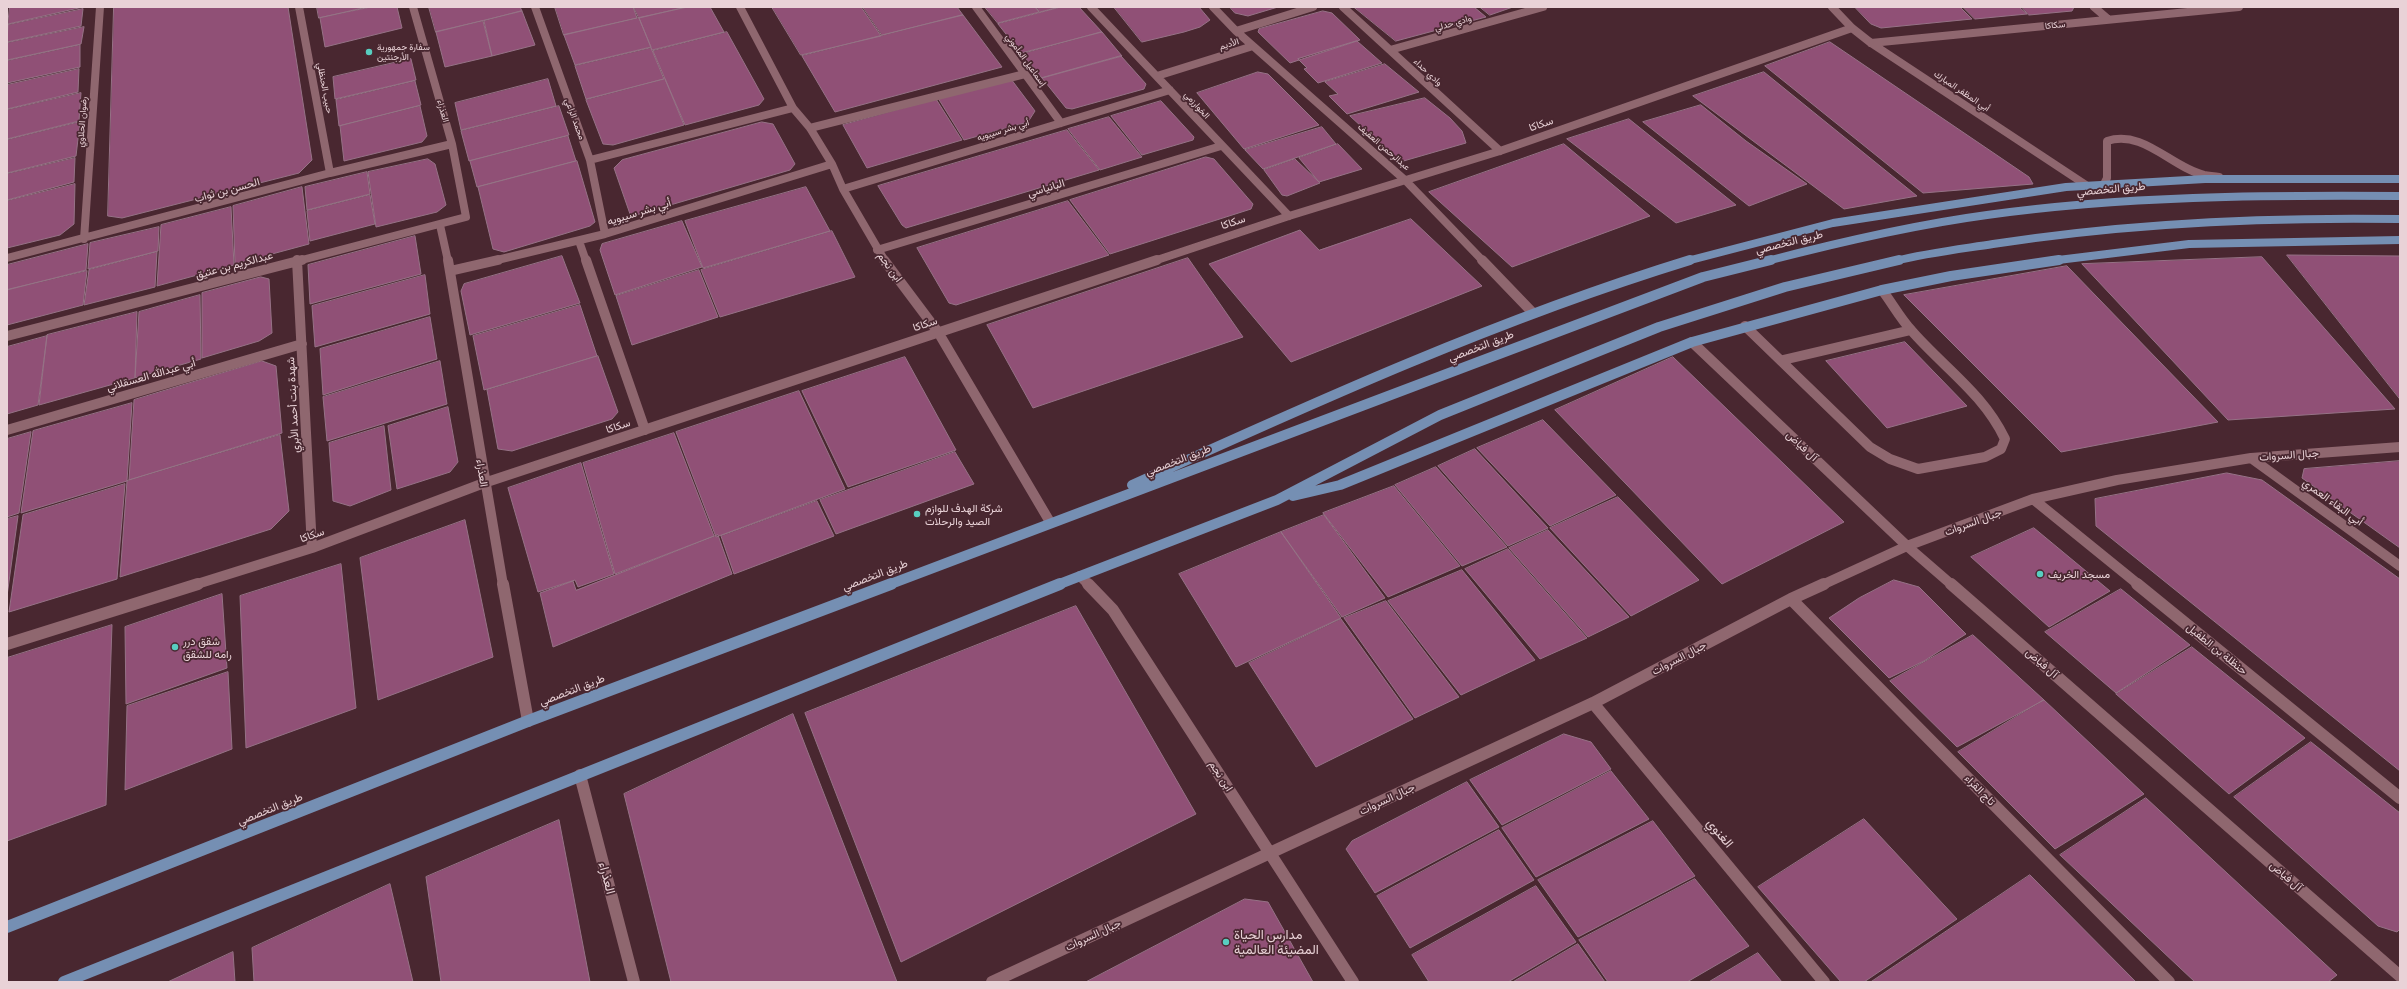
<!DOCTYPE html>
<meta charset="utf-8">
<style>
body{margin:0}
#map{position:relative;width:2407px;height:989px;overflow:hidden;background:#492730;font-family:Ubuntu,sans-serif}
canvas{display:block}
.frame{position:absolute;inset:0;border:8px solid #e9d2d7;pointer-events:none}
</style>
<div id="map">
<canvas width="2407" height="989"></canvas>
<div class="frame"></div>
</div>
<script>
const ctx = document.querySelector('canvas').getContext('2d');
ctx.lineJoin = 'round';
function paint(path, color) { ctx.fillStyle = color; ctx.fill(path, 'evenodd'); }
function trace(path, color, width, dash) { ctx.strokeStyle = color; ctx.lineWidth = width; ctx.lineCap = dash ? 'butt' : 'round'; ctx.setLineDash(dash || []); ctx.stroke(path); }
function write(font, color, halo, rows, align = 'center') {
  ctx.font = font + ' Ubuntu,Vazirmatn,sans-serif'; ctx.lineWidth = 3.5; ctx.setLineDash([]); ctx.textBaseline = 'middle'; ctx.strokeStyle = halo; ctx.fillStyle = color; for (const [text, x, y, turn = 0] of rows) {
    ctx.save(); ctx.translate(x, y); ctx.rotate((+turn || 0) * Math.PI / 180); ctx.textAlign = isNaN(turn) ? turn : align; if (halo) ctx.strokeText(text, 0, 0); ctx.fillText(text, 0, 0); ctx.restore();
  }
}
const building = new Path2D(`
 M 10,7 L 83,7 L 8,24 Z
 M 114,7 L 288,7 L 312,160 L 299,173 L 122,218 L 108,216 Z
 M 317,7 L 367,7 L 319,18 Z
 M 371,7 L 397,7 L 402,28 L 325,47 L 320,18 Z
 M 429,7 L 520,7 L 522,11 L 436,32 Z
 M 555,7 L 633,7 L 637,18 L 564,35 Z
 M 634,7 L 686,7 L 639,18 Z
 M 688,7 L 710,7 L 724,32 L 652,50 L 639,18 Z
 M 772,7 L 861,7 L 881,36 L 801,55 Z
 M 863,7 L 957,7 L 963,15 L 882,35 Z
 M 985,7 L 1035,7 L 1039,12 L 998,23 Z
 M 1036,7 L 1059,7 L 1040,12 Z
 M 1061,7 L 1079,7 L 1102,32 L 1021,53 L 998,24 Z
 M 1114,7 L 1199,7 L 1210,20 L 1200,27 L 1184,32 L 1142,42 Z
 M 1230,7 L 1278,7 L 1248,16 L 1235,13 Z
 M 1354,7 L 1474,7 L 1486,17 L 1396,41 Z
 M 1480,7 L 1513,7 L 1490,15 Z
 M 1855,7 L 1960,7 L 1972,19 L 1881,28 L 1871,24 Z
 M 1963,7 L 2019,7 L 2027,14 L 1975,19 Z
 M 2022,7 L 2074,7 L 2072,11 L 2029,15 Z
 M 83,9 L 81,26 L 7,42 L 8,25 Z
 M 522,11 L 535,45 L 492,56 L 484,21 Z
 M 1323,11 L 1332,13 L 1360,40 L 1290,63 L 1258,32 L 1259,29 Z
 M 963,15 L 1002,67 L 835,112 L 802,56 Z
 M 639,18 L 651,47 L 575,65 L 564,35 Z
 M 483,21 L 492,56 L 445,67 L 436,32 Z
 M 84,27 L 81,44 L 7,60 L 7,43 Z
 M 727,32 L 764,99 L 759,105 L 685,125 L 653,51 Z
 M 1102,32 L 1122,56 L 1042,78 L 1022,54 Z
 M 1357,41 L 1382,63 L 1318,83 L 1304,69 L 1307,68 L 1298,59 Z
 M 1830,42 L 2029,177 L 2033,184 L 1923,193 L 1765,66 Z
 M 80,45 L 80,67 L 7,83 L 7,61 Z
 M 651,48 L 664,79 L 586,99 L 575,66 Z
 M 1121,56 L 1146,84 L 1144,89 L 1072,109 L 1066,108 L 1042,78 Z
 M 411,59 L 416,80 L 335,99 L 333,77 Z
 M 1385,64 L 1419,92 L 1347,114 L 1329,96 L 1338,94 L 1325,82 Z
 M 79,69 L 78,92 L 7,109 L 7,85 Z
 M 1258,72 L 1268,74 L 1319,125 L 1244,149 L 1197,93 Z
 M 1764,72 L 1917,196 L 1844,209 L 1693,96 Z
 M 548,79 L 556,106 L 461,130 L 455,103 Z
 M 665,79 L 684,125 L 613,145 L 603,144 L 586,100 Z
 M 1011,79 L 1035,111 L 1028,122 L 964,140 L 938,98 Z
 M 415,81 L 421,105 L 339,126 L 336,100 Z
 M 81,93 L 79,121 L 7,139 L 7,110 Z
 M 1425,98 L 1450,118 L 1462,131 L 1466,143 L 1400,162 L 1350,116 Z
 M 936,99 L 962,140 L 867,168 L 843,125 Z
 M 1161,101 L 1194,137 L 1193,140 L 1142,155 L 1111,116 Z
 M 1701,105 L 1746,141 L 1807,184 L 1749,206 L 1643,122 Z
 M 420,106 L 427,136 L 422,142 L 344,161 L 340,126 Z
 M 559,106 L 569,135 L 469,161 L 461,131 Z
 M 1109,117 L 1142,157 L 1100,170 L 1068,129 Z
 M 1629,119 L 1736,205 L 1676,223 L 1567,139 Z
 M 80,122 L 76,156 L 7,173 L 7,140 Z
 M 762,122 L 773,124 L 795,164 L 790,170 L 636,215 L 630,214 L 614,168 L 622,160 Z
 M 1322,127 L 1336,144 L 1263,169 L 1245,150 Z
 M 1067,130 L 1099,170 L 906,228 L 902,225 L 878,186 Z
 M 568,136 L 576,161 L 477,187 L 470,161 Z
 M 1338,144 L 1362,169 L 1319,182 L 1299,158 Z
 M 1564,144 L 1650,216 L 1512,267 L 1429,192 Z
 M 1206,157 L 1214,159 L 1253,204 L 1251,209 L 1110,254 L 1070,200 Z
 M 75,158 L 74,182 L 7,200 L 7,174 Z
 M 428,159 L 435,164 L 446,205 L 437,212 L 376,227 L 368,172 Z
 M 1295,159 L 1320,183 L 1287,196 L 1282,195 L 1264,170 Z
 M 577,161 L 595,222 L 590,226 L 504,252 L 493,249 L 478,187 Z
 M 367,172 L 370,194 L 307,210 L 305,187 Z
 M 75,184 L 74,224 L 60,235 L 7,248 L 7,201 Z
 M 302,187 L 309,244 L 235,264 L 233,206 Z
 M 806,187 L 830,231 L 703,268 L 685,221 Z
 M 370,195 L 375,224 L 310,241 L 307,211 Z
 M 1068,201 L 1109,255 L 956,305 L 949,303 L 917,248 Z
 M 231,207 L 234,265 L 157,286 L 161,225 Z
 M 1411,219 L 1482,286 L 1291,362 L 1209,264 L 1300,230 L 1319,250 Z
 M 682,221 L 702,267 L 615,295 L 600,250 L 602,244 Z
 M 159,227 L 158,251 L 88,269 L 90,243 Z
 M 832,231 L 855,277 L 720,317 L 701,270 Z
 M 415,236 L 421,274 L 310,304 L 308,265 Z
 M 88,244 L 86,270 L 7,290 L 7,265 Z
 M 157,252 L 155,287 L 84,305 L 89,270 Z
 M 2287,255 L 2400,256 L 2400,399 Z
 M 562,256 L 580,303 L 470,335 L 461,291 L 464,284 Z
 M 2262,257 L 2395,409 L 2228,420 L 2082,264 Z
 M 1188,258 L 1243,337 L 1033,408 L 987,325 Z
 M 2067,266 L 2218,422 L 2061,452 L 1904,295 Z
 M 699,270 L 718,317 L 632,345 L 616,296 Z
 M 87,271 L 83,305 L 7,325 L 7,290 Z
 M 425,275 L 430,314 L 315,347 L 312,306 Z
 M 261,277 L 269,279 L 272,333 L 259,341 L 202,358 L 202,293 Z
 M 200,295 L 201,359 L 135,378 L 139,312 Z
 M 580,305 L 597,356 L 484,390 L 473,336 Z
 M 137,312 L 135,378 L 39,405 L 47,335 Z
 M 430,317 L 437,359 L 323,395 L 320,349 Z
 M 47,336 L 38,405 L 7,414 L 7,347 Z
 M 1905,342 L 1967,406 L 1887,428 L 1826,361 Z
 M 598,356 L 618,412 L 612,419 L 512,451 L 498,449 L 487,390 Z
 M 905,357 L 956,450 L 848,487 L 802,391 Z
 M 1673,357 L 1844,522 L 1722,584 L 1555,410 Z
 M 262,361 L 276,366 L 282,433 L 129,480 L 134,400 Z
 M 440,361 L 447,404 L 327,441 L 323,397 Z
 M 799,391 L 845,489 L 716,537 L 676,432 Z
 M 132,403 L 127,481 L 21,513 L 33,431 Z
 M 448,407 L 458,462 L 450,472 L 397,489 L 388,426 Z
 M 1543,420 L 1616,495 L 1550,526 L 1477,448 Z
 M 384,426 L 391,490 L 350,506 L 333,501 L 329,443 Z
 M 31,432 L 19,513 L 7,517 L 7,439 Z
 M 674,433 L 714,536 L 615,574 L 583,463 Z
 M 280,435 L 289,511 L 271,529 L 120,577 L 127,481 Z
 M 1475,449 L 1548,528 L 1508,546 L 1438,466 Z
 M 955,452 L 974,484 L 836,534 L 820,500 Z
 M 2400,461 L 2400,548 L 2302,478 L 2304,469 Z
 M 581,463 L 614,574 L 578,587 L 575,580 L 538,592 L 508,488 Z
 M 1436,467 L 1507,547 L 1462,566 L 1395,485 Z
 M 2227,473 L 2262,480 L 2400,579 L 2400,771 L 2096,526 L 2095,499 Z
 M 125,484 L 117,579 L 9,612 L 23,515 Z
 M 1394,486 L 1460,566 L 1388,597 L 1323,513 Z
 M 1618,497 L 1699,580 L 1631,616 L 1550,528 Z
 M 817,501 L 834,536 L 734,574 L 721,536 Z
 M 1324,515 L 1385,598 L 1342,617 L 1281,532 Z
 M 18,516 L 7,596 L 7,519 Z
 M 465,520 L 493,657 L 378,700 L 360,558 Z
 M 2034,528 L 2110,591 L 2049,627 L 1971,557 Z
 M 1548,530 L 1629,617 L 1588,637 L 1509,548 Z
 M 1281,532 L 1341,618 L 1236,667 L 1179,574 Z
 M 718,535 L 732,574 L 553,647 L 540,593 L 573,581 L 576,590 Z
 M 1508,549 L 1587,638 L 1540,659 L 1465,569 Z
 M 341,564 L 356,708 L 246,748 L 240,596 Z
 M 1462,570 L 1535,660 L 1461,695 L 1388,601 Z
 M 1894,580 L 1919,587 L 1966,634 L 1924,661 L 1889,678 L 1829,618 L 1859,598 Z
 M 2121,589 L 2190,645 L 2116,693 L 2045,632 Z
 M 222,594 L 227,668 L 126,704 L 125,627 Z
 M 1386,601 L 1459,697 L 1415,718 L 1344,618 Z
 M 1076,606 L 1196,814 L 901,962 L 805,713 Z
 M 1341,619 L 1413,719 L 1316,767 L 1249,663 Z
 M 112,625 L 106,805 L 7,841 L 7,658 Z
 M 1973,635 L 2044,700 L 1957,747 L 1890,681 Z
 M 2192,647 L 2305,738 L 2229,794 L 2116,694 Z
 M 228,672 L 232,749 L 125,790 L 127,706 Z
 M 2044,700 L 2144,794 L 2055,849 L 1958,752 Z
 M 793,714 L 897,982 L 671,982 L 624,794 Z
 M 1564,734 L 1591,742 L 1611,769 L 1502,825 L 1470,780 Z
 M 2311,742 L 2400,813 L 2400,929 L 2397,932 L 2378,926 L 2234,797 Z
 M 1611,771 L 1649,819 L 1536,877 L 1502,828 Z
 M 1467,782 L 1499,827 L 1375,893 L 1346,849 L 1352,841 Z
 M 2146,798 L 2337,975 L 2328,982 L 2195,982 L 2060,855 Z
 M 1864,819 L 1957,919 L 1864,982 L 1841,982 L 1758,887 Z
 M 559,820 L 590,982 L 441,982 L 426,877 Z
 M 1653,821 L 1695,876 L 1578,937 L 1538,880 Z
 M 1499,830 L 1534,880 L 1410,948 L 1377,896 Z
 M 2030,875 L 2136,982 L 1871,982 Z
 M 1695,879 L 1749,946 L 1687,982 L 1608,982 L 1579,940 Z
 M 390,884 L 413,982 L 254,982 L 252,948 Z
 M 1536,886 L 1576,942 L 1508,982 L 1429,982 L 1412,955 Z
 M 1245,899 L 1268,902 L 1313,982 L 1086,982 Z
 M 1578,944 L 1605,982 L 1513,982 Z
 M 233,952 L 235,982 L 168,982 Z
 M 1758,953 L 1782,982 L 1709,982 Z`);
const serviceFar1 = new Path2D(`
 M 2104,184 L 2107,178 L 2107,141 C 2143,129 2171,167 2204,175 C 2209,176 2214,176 2219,177`);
const service = new Path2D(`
 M 1745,326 L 1870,447 L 1890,459 L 1918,469 L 1985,457 L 2001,449 L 2005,439 C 1983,393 1943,367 1911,330 C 1900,318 1892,303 1882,290
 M 1783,360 L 1911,330`);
const minorFar2 = new Path2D(`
 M 299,7 L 330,173
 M 535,7 L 590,160 L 605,234
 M 740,7 L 793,108 L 810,128 L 832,164 L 843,189 L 885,261
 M 976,7 L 1061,123
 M 1091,7 L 1289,216
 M 1213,7 L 1236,31 L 1406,181 L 1483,261
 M 1343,7 L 1500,151
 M 1832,7 L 1852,28 L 1871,43 L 2086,185
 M 2094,7 L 2108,19
 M 1871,43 L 2239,7
 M 1390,50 L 1543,7
 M 1157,76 L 1253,46 L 1236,31 L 1313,7
 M 810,128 L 1025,74
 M 590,160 L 793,108
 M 843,189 L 1170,90
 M 440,225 L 448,261
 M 84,239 L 100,7
 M 579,241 L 586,261
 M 877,250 L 1221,146
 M 7,258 L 330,173 L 452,144
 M 298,261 L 466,217 L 452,144 L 413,7
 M 493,261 L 605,234 L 832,164
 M 1154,261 L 1289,216 L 1500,151 L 1852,28`);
const minorFar1 = new Path2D(`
 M 297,260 L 312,548
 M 448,260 L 503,585
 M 586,260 L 645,430
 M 884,260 L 938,332 L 1050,522
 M 1482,260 L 1532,312
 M 450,271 L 498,260
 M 7,336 L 302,260
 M 1692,342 L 1907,546 L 1952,585
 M 7,430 L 302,344
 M 2251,458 L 2400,566
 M 2033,499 L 2139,585
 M 1080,576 L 1089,585
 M 194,585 L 312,548 L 484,483 L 1157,260
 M 1822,585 L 1907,546 L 2033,499 L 2117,480 L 2251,458 L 2400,447`);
const minor = new Path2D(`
 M 503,584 L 528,721
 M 1088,584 L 1113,610 L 1353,982
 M 1951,584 L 2400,976
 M 2137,584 L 2400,798
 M 1791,599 L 2169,982
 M 7,644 L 198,584
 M 1593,703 L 1824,982
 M 580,775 L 634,982
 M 992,982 L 1593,703 L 1791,599 L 1824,584`);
const primaryFar2 = new Path2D(`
 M 1687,261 L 1833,223 L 2066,187 L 2205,179 L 2400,179
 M 1767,261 C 1840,242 1913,225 1987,215 C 2124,196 2262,195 2400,196
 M 1895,261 C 1927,253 1961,249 1993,244 C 2128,223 2264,217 2400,219
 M 2050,261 L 2189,244 L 2400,240`);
const primaryFar1 = new Path2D(`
 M 1132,485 C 1315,402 1498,319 1690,260
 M 1293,496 L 1340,485 L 1692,342 L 1882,290 L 1951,276 L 2059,260
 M 888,585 L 1703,277 L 1771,260
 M 1057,585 L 1277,500 L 1440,415 L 1659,327 L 1785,287 L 1899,260`);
const primary = new Path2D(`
 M 7,927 L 528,721 L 891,584
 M 64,982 L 1060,584`);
const markers = [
 [369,52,4,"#58cec0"],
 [917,514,4,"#58cec0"],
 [2040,574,4,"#58cec0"],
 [175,647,4,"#58cec0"],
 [1226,942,4,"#58cec0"]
];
const farStreetnames = [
 ["وادي حدلي",1453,23,-16],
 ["سكاكا",2055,25,-6],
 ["الأديم",1229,44,-17],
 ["إسماعيل المأموني",1026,60,54],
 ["وادي حداء",1428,72,43],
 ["حبيب الحنظلي",325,88,79],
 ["أبي المظفر المبارك",1962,91,34],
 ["الخوارزمي",1197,105,48],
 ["العذراء",443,111,74],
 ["محمد الراعي",575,119,70],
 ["رضوان الحلاوي",82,122,-86],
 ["أبي بشر سيبويه",1003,130,-17],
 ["عبدالرحمن العفيف",1384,147,41]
];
const farPoinames = [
 ["سفارة جمهورية",377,47],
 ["الأرجنتين",377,57]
];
const streetNames = [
 ["سكاكا",1541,124,-19],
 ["البانياسي",1046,188,-17],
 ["طريق التخصصي",2111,189,-5],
 ["الحسن بن ثواب",227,190,-15],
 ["أبي بشر سيبويه",639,212,-17],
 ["سكاكا",1233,222,-18],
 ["طريق التخصصي",1789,242,-14],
 ["عبدالكريم بن عتيق",234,265,-15],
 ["ابن نجم",890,267,54],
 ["سكاكا",925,324,-18],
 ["طريق التخصصي",1481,346,-21],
 ["أبي عبدالله العسقلاني",151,375,-16],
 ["شهدة بنت أحمد الأبري",293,405,-93],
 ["سكاكا",618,426,-18],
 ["آل فياض",1802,446,43],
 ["جبال السروات",2289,455,-4],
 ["طريق التخصصي",1178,460,-21],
 ["العذراء",482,473,81],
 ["أبي البقاء العمري",2333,502,36],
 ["جبال السروات",1973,522,-20],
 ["سكاكا",312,535,-19],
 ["طريق التخصصي",875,575,-21],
 ["حنظلة بن الطفيل",2217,649,39],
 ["جبال السروات",1679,658,-28],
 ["آل فياض",2042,663,41],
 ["طريق التخصصي",572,690,-21],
 ["ابن نجم",1221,776,57],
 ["تاج القراء",1980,790,45],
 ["جبال السروات",1387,799,-25],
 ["طريق التخصصي",270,809,-22],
 ["آل فياض",2286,876,41],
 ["جبال السروات",1093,935,-25]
];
const poiNames = [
 ["شركة الهدف للوازم",925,508],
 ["الصيد والرحلات",925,521],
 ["مسجد الخريف",2048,574],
 ["شقق درر",183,641],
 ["رامه للشقق",183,654]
];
const nearStreetnames = [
 ["الغنوي",1720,833,50],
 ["العذراء",607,878,75]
];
const nearPoinames = [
 ["مدارس الحياة",1234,935],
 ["المضيئة العالمية",1234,950]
];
paint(building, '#905076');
trace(building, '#967286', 1);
trace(serviceFar1, '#8f676f', 8);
trace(service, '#8f676f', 10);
trace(minorFar2, '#8f676f', 8);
trace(minorFar1, '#8f676f', 10);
trace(minor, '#8f676f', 12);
trace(primaryFar2, '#758fb3', 8);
trace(primaryFar1, '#758fb3', 10);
trace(primary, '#758fb3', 12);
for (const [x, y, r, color] of markers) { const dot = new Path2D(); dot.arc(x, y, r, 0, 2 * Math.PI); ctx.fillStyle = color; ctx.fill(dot); trace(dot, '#492730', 1.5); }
write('9px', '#e9d2d7', '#492730', farStreetnames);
write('9px', '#e9d2d7', '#492730', farPoinames, 'left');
write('11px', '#e9d2d7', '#492730', streetNames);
write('11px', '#e9d2d7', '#492730', poiNames, 'left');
write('13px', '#e9d2d7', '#492730', nearStreetnames);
write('13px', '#e9d2d7', '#492730', nearPoinames, 'left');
</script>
